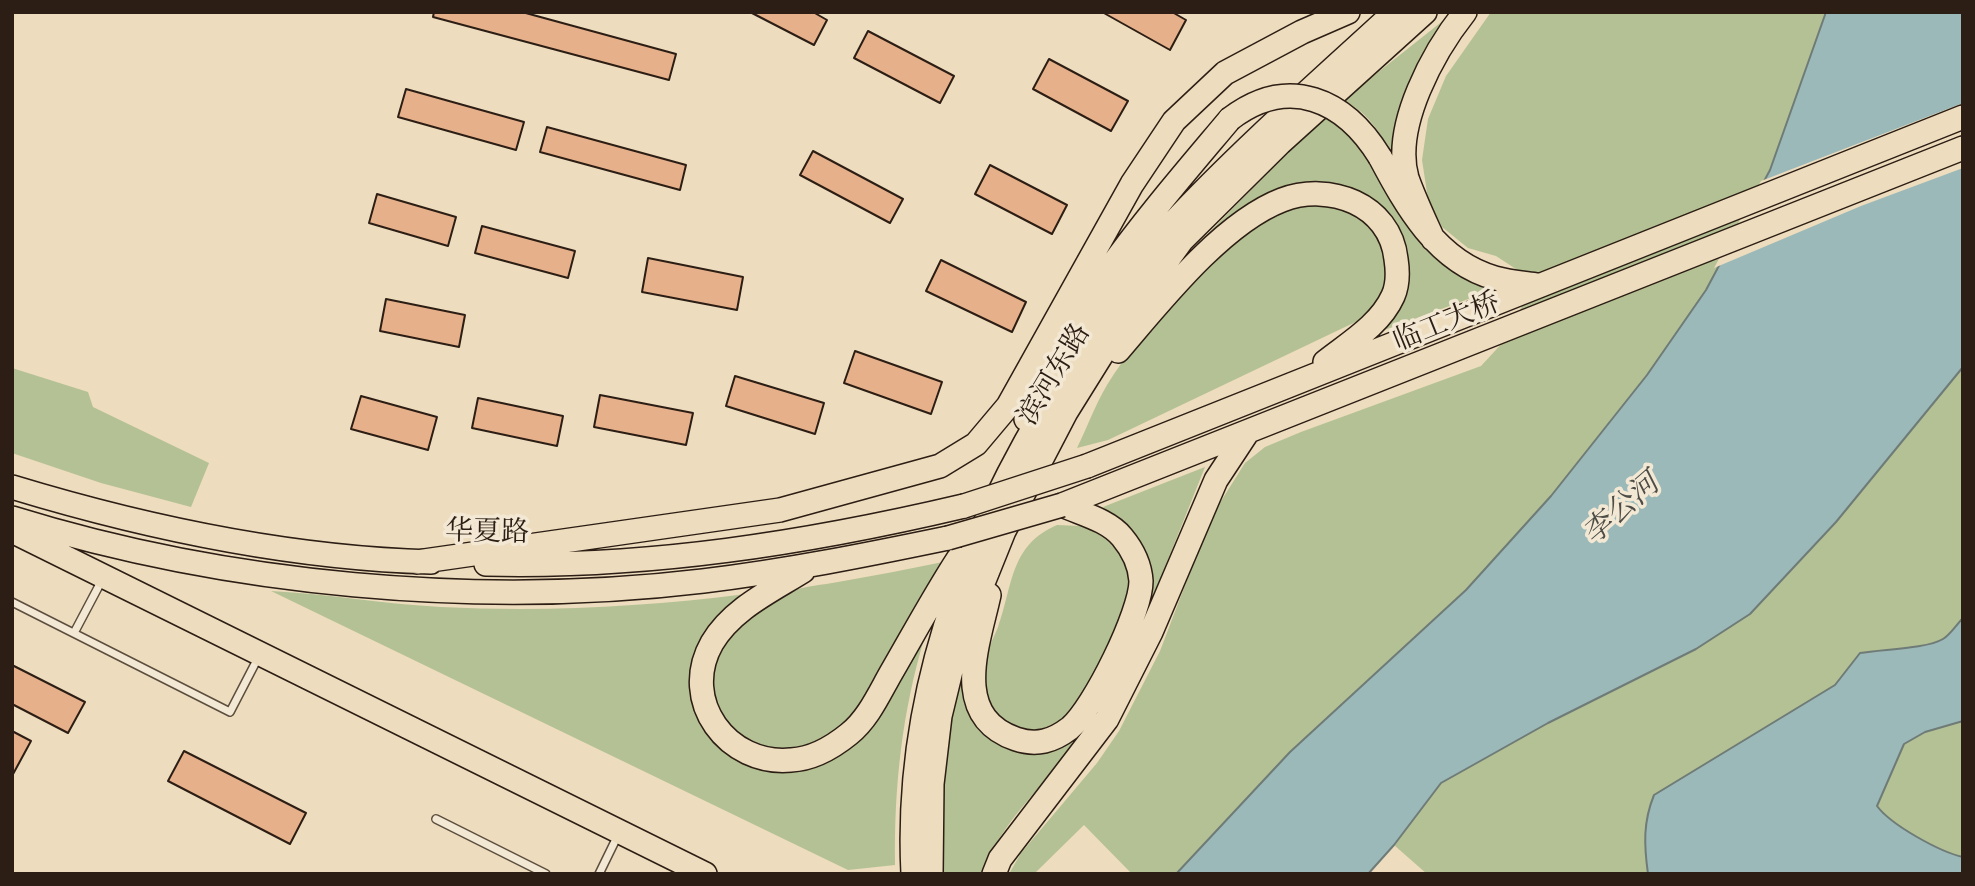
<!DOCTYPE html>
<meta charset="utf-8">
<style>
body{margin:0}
#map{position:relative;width:1975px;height:886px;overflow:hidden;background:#eddcbd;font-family:"Gentium Book Plus",serif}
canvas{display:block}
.frame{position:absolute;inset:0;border:14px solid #2c1e14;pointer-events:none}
</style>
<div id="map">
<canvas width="1975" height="886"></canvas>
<div class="frame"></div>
</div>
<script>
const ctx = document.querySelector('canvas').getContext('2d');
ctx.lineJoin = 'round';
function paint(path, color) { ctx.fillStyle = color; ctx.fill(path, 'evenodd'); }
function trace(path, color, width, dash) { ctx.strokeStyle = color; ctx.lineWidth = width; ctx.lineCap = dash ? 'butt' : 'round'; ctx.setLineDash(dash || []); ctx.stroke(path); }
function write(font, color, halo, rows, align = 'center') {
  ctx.font = font + ' "Gentium Book Plus","Noto Serif SC",serif'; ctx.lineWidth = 7; ctx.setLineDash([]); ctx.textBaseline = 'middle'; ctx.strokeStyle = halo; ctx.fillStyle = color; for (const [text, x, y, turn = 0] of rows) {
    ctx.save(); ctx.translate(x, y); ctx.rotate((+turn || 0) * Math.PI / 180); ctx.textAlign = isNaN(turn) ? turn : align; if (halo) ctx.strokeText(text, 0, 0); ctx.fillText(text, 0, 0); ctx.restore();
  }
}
const green = new Path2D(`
 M 1491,12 L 1826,12 L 1770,170 L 1706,290 L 1647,375 L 1551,496 L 1466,590 L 1290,752 L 1176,874 L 1132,874 L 1084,825 L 1034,874 L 1009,874 L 1021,853 L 1097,763 L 1119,731 L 1160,651 L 1211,517 L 1245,463 L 1265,447 L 1301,432 L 1481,366 L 1506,339 L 1524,302 L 1527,286 L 1519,271 L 1496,256 L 1468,248 L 1442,227 L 1428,199 L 1422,160 L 1428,119 L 1446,76 Z
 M 1449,16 L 1396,148 L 1389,151 C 1378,128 1366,112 1343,100 Z
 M 1324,116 C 1374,139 1391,203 1423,244 C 1441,266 1465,279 1490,291 L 1379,332 L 1407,265 L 1341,187 L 1219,232 L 1184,258 Z
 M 1310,200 L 1355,212 L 1384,242 L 1388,289 L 1366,317 L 1108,440 L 1077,448 C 1087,428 1095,405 1107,385 C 1145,325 1209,253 1271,217 C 1283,210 1297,206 1310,200 Z
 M 1963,367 L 1963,874 L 1427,874 L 1394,845 L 1441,783 L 1548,723 L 1696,649 L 1750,614 L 1836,522 Z
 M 12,368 L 88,392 L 93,407 L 209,463 L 191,507 L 101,483 L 12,453 Z
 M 1205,467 L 1147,612 L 1150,594 L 1130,529 L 1103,507 Z
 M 1057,525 L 1080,526 L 1101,532 L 1113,540 L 1130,569 L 1131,589 L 1127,611 L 1087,693 L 1057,728 L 1031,735 L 992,715 C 989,705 981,690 981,679 C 980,664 992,642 998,627 C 1013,585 1010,545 1057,525 Z
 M 943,562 C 915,615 890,679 848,722 C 763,809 643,677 763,607 C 772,602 782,595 791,591 C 805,586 823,585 838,582 C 873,576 908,569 943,562 Z
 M 271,591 C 328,594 384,604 441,607 C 544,612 644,607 746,594 L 692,686 L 764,768 L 786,771 L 828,759 L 920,634 L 925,636 C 902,711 894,787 895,865 L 848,870 Z
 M 962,654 C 963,672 960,692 967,708 C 981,742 1023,763 1058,749 C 1064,747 1070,740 1076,736 L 1082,740 C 1047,781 1000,822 982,874 L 941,874 L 945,749 Z`);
const water = new Path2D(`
 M 1826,12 L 1963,12 L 1963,367 L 1836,522 L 1750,614 L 1696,649 L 1548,723 L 1441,783 L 1394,845 L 1368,874 L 1176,874 L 1290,752 L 1466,590 L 1551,496 L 1647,375 L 1706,290 L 1770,170 Z
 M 1963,618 L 1963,721 L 1925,732 L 1904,744 L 1877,806 C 1891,825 1940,852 1963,857 L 1963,874 L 1648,874 C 1644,845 1643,822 1654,795 L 1835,685 L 1860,653 C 1882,649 1926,649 1943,639 C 1950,635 1957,624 1963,618 Z`);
const pier = new Path2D(`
 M 1963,103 L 1963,168 L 1861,206 L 1714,268 L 1761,181 Z`);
const building = new Path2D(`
 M 434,12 L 522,12 L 676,54 L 669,80 L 433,17 Z
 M 750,12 L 813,12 L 827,20 L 814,45 Z
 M 1102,12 L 1172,12 L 1186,20 L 1170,50 Z
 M 868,31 L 954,76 L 940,103 L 854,58 Z
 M 1049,59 L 1128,101 L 1111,131 L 1033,89 Z
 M 406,89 L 524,122 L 516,150 L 398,117 Z
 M 547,127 L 686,165 L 680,190 L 540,152 Z
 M 813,151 L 903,199 L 890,223 L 800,175 Z
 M 990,165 L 1067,205 L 1052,234 L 975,194 Z
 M 377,194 L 456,217 L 448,246 L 369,223 Z
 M 482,226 L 575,251 L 568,278 L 475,253 Z
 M 648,258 L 743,277 L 737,310 L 642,292 Z
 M 941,260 L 1026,302 L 1012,332 L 926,291 Z
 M 386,299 L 465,315 L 459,347 L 380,331 Z
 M 855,351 L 942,382 L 931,414 L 844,383 Z
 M 735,376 L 824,403 L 815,434 L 726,406 Z
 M 600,395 L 693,413 L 686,445 L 594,427 Z
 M 361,396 L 437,417 L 428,450 L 351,429 Z
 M 478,398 L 563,416 L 557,446 L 472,428 Z
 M 12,665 L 85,702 L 68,733 L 12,704 Z
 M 12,731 L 31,741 L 12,776 Z
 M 184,751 L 306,813 L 290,844 L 168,781 Z`);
const service = new Path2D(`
 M 12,602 L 230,712 L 259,656
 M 74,633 L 102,580
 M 436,819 L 546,874
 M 599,874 L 619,833`);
const primary = new Path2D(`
 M 1380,157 C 1406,206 1437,262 1495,278 C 1509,282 1524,283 1538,285
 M 1433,239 C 1424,219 1414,198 1407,178 C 1392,126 1434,51 1465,12
 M 1118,351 C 1160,302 1222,223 1282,200 C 1329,182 1390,204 1396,259 C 1398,272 1398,285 1393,296 C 1380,325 1349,343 1325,362
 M 1026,419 C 1070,304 1152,212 1230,119
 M 1087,466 L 1963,117
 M 12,487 C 147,528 289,558 431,562
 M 1062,505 L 1963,148
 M 12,518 C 228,585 478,608 703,581 C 786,571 866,555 948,538
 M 12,531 L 705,874
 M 417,562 L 780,510 L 940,466 L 976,444 L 1008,406 L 1132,184 L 1174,121 L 1225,73 L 1302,32 L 1348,12
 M 486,564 C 648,568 807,543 964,506
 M 803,571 C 771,591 732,609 712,643 C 679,701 728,766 791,760 C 812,759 833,747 849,734 C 868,719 879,694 891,673 C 913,635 934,596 958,559
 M 989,595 C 978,645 950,716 1016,739 C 1037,746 1053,741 1070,728 C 1094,708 1141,612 1141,581 C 1140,565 1132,549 1122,537 C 1108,520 1082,514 1062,505
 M 913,874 C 903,678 979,505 1085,344 C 1112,304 1139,260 1172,224 C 1242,149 1320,81 1395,12
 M 931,874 L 932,784 L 940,716 L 956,650 L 1004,531 L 1066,412 L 1119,327 L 1182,240 L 1280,143 L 1425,12
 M 994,874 L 1000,859 L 1107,719 L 1151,632 L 1216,480 L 1247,433`);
const primaryBridge = new Path2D(`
 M 1230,119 C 1289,74 1345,100 1380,157
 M 964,506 L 1087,466
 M 948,538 L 1062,505`);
const streetNames = [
 ["临工大桥",1447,323,-22],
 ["滨河东路",1055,375,-59],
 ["华夏路",487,533,1]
];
const waterNames = [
 ["李公河",1622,510,-41]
];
paint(green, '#b4c194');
paint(water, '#9bb9b9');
trace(water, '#6f7b77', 2);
paint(pier, '#eddcbd');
paint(building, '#e6b08a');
trace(building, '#2c1e14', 2);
trace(service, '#5c4e3e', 10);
trace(primary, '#2c1e14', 26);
trace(service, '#f3e8d4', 7);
trace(primary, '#eddcbd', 23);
trace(primaryBridge, '#2c1e14', 26, []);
trace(primaryBridge, '#eddcbd', 23);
write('28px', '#2c1e14', '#f3e8d4', streetNames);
write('italic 30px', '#4d4c46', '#f3e8d4', waterNames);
</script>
